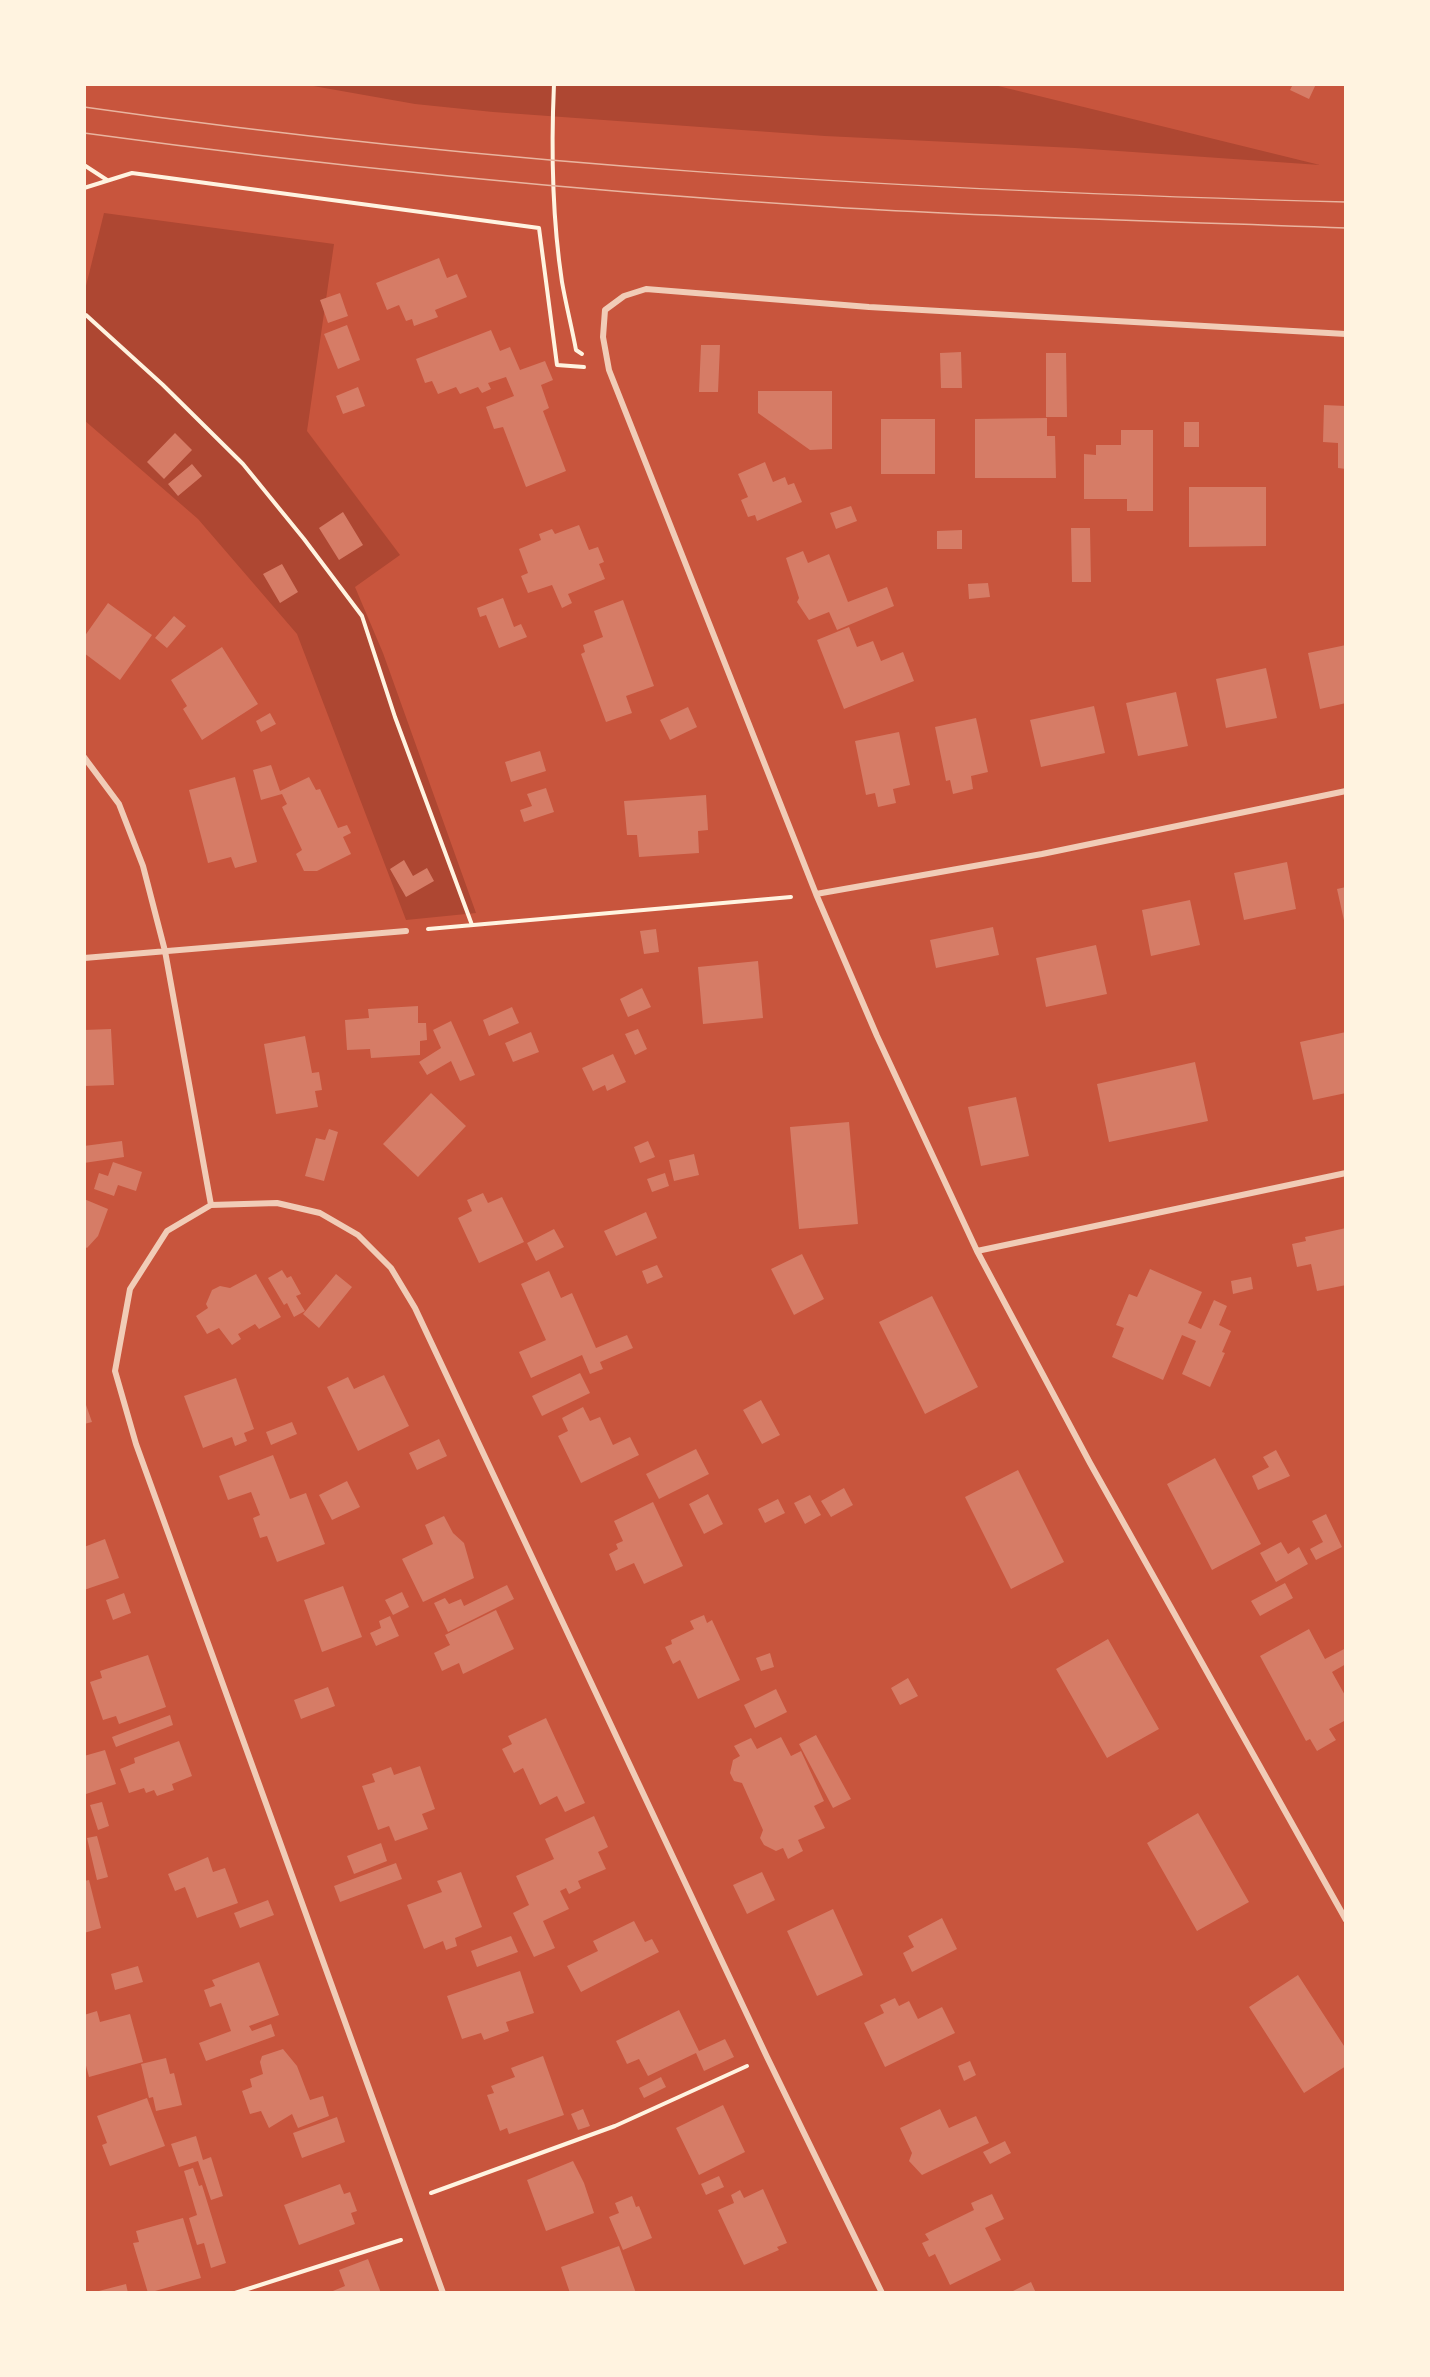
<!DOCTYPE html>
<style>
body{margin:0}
#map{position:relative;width:1430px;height:2377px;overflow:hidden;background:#c8553d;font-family:"Asap Condensed",sans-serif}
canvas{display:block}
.frame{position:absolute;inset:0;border:86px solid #fff3e0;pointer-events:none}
</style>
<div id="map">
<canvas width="1430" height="2377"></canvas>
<div class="frame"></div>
</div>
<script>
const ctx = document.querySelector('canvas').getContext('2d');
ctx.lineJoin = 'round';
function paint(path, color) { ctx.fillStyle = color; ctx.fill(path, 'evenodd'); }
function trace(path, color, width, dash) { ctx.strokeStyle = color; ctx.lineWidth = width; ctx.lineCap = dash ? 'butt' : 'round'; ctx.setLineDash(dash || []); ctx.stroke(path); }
const green = new Path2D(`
 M 302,84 L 990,84 L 1320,165 L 1075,148 L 825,136 L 493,112 L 415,104 Z
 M 104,213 L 334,244 L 307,431 L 400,555 L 355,587 L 383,653 L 476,913 L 406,920 L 297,634 L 198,519 L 84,420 L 84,294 Z`);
const building = new Path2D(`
 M 1293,84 L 1316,84 L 1309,99 L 1290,90 Z
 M 439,258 L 447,278 L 457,274 L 467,297 L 435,310 L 438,317 L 414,326 L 412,319 L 406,321 L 399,305 L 387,310 L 376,283 Z
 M 340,293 L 348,316 L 328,323 L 320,300 Z
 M 347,325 L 360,360 L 338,369 L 324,334 Z
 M 491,330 L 500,351 L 510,347 L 520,370 L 545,361 L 553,380 L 541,385 L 549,408 L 543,411 L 566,471 L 526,487 L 503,427 L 494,429 L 486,407 L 514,396 L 506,377 L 488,383 L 491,389 L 482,393 L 478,387 L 460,394 L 456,387 L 438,394 L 432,381 L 425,383 L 416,359 Z
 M 701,345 L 720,345 L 718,392 L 699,392 Z
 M 961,352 L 962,388 L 941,388 L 940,353 Z
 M 1046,353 L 1066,353 L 1067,417 L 1046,417 Z
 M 358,387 L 365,406 L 343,414 L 336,396 Z
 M 758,391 L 832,391 L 832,449 L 810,450 L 758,413 Z
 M 1324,405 L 1346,406 L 1346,469 L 1338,468 L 1338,443 L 1323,442 Z
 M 1047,418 L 1047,436 L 1055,436 L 1056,478 L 975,478 L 975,419 Z
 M 881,419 L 935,419 L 935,474 L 881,474 Z
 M 1184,422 L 1199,422 L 1199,447 L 1184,447 Z
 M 1121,430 L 1153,430 L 1153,511 L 1127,511 L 1127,499 L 1084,499 L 1084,454 L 1096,455 L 1096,445 L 1121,445 Z
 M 175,433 L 192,450 L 164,479 L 147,462 Z
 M 765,462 L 773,482 L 785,477 L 788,485 L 794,483 L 802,502 L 757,521 L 755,515 L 748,517 L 741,500 L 748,497 L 738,474 Z
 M 192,464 L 202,476 L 178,496 L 168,484 Z
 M 1189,487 L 1266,487 L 1266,546 L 1189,547 Z
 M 851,506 L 857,521 L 836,529 L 830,513 Z
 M 343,512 L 363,545 L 339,560 L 319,528 Z
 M 579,525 L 589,550 L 598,547 L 604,562 L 599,564 L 605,579 L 568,594 L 572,603 L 562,608 L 552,585 L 528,593 L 521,576 L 528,573 L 519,549 L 541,540 L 539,534 L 552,529 L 555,534 Z
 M 1071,528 L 1090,528 L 1091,582 L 1072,582 Z
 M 962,530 L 962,549 L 937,549 L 937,531 Z
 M 803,551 L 808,563 L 829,554 L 848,602 L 887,587 L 894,606 L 837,630 L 829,612 L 809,620 L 797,602 L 799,598 L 786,558 Z
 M 282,564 L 298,592 L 280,603 L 263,574 Z
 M 988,583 L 990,597 L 969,599 L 968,584 Z
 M 503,598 L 514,627 L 521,624 L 527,637 L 499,648 L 486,615 L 480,617 L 477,608 Z
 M 623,600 L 654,686 L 626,696 L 632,713 L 606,722 L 581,654 L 585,652 L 583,645 L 603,637 L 594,611 Z
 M 108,603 L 152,635 L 120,680 L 84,653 L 84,637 Z
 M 174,616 L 186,626 L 167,648 L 155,638 Z
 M 849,627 L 857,647 L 873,641 L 881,661 L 903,652 L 914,681 L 844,709 L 817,640 Z
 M 1346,645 L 1346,703 L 1320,709 L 1308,653 Z
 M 222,647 L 258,704 L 202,740 L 183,709 L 187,706 L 171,680 Z
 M 1266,668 L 1277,718 L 1226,728 L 1216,679 Z
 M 1176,692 L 1188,746 L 1138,756 L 1126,703 Z
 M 1094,706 L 1105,753 L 1041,767 L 1030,720 Z
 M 688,707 L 697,727 L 670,740 L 660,720 Z
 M 270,713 L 276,724 L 261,732 L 256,721 Z
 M 976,718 L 988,772 L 971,776 L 973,789 L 953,794 L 950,780 L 946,781 L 935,727 Z
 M 899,732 L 910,785 L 893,789 L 896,803 L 878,807 L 875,793 L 866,795 L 855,741 Z
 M 540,751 L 546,771 L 511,782 L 505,762 Z
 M 271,765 L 280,791 L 309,777 L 316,790 L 320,789 L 338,828 L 347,825 L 351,833 L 343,837 L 351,854 L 317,871 L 304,871 L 296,854 L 302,850 L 282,807 L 287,804 L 282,794 L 261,800 L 253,770 Z
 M 235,777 L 257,862 L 235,868 L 231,857 L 208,863 L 189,790 Z
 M 546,788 L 554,812 L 524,822 L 520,810 L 532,806 L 527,794 Z
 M 706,795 L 708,830 L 698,831 L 699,853 L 639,857 L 637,835 L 627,835 L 624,801 Z
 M 404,860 L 413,876 L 427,868 L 434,881 L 406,897 L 390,869 Z
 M 1287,862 L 1296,909 L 1244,920 L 1234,873 Z
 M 1346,887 L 1346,925 L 1345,925 L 1337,889 Z
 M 1190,900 L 1200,945 L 1151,956 L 1142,910 Z
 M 993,927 L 999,955 L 936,968 L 930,940 Z
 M 656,929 L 659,952 L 644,954 L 640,931 Z
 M 1096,945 L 1107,994 L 1046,1007 L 1036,958 Z
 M 758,961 L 763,1018 L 703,1024 L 698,967 Z
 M 642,988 L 651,1007 L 628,1017 L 620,999 Z
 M 418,1006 L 418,1023 L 426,1023 L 427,1040 L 420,1041 L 420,1055 L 371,1058 L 370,1049 L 347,1050 L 345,1020 L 369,1018 L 368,1009 Z
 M 512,1007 L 519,1023 L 489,1036 L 483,1020 Z
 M 451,1021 L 475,1075 L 460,1081 L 451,1061 L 427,1075 L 419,1062 L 441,1048 L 433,1030 Z
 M 111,1029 L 114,1085 L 84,1086 L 84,1030 Z
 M 638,1029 L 647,1049 L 635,1055 L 625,1034 Z
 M 531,1032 L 539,1052 L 513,1062 L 505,1043 Z
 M 1346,1032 L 1346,1093 L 1313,1100 L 1300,1042 Z
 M 305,1036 L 312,1073 L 319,1072 L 322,1090 L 315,1091 L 318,1107 L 276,1114 L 264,1044 Z
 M 613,1054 L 626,1082 L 607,1091 L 605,1085 L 593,1091 L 582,1068 Z
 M 1195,1062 L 1208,1121 L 1109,1142 L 1097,1084 Z
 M 431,1093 L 466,1126 L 418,1177 L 383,1144 Z
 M 1016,1097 L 1029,1156 L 981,1166 L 968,1107 Z
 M 849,1122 L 858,1224 L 799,1229 L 790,1127 Z
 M 329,1129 L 338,1132 L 324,1181 L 305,1176 L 316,1138 L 325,1140 Z
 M 122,1141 L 124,1157 L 84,1163 L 84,1146 Z
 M 648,1141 L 655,1157 L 640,1163 L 634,1147 Z
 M 694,1154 L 699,1175 L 674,1181 L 669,1160 Z
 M 113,1162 L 142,1172 L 136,1191 L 118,1185 L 114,1196 L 94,1189 L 99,1173 L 108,1176 Z
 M 665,1173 L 669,1186 L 652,1192 L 647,1179 Z
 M 483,1193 L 488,1203 L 502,1197 L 524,1242 L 479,1263 L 458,1218 L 472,1211 L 467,1200 Z
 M 84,1199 L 108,1209 L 98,1236 L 87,1248 L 84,1246 Z
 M 646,1212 L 657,1238 L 616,1256 L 604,1231 Z
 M 1346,1228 L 1346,1285 L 1317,1291 L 1311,1264 L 1297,1267 L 1292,1244 L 1306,1241 L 1305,1237 Z
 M 554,1229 L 564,1247 L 536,1261 L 527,1243 Z
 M 802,1254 L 824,1299 L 794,1315 L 771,1269 Z
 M 657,1265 L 663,1277 L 647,1284 L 642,1271 Z
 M 1150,1269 L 1202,1292 L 1188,1323 L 1201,1329 L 1214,1300 L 1227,1306 L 1219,1325 L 1231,1331 L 1222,1352 L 1225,1353 L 1210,1387 L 1182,1374 L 1196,1341 L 1182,1335 L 1163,1380 L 1112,1357 L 1124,1328 L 1116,1325 L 1129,1294 L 1137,1297 Z
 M 282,1270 L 287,1278 L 291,1276 L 301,1294 L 296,1296 L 305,1311 L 294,1317 L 287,1303 L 284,1305 L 268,1278 Z
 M 549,1271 L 561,1298 L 572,1293 L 596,1348 L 627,1335 L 633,1348 L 600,1362 L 603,1369 L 590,1374 L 582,1355 L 531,1378 L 519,1352 L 546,1340 L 521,1284 Z
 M 256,1274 L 281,1317 L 259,1329 L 255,1324 L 238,1334 L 241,1339 L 232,1345 L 219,1328 L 207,1334 L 196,1316 L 208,1308 L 206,1304 L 212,1290 L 220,1286 L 230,1288 Z
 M 336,1274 L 352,1287 L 319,1328 L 303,1314 Z
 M 1251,1277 L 1253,1289 L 1233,1294 L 1231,1281 Z
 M 932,1296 L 978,1387 L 925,1414 L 879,1322 Z
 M 580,1373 L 590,1393 L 542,1416 L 532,1396 Z
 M 384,1375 L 409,1426 L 358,1451 L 327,1387 L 348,1377 L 354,1389 Z
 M 236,1378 L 254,1429 L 244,1433 L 247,1441 L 235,1446 L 232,1437 L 203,1448 L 184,1396 Z
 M 761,1400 L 780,1435 L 762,1444 L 743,1410 Z
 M 84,1405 L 86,1405 L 92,1422 L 84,1424 Z
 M 583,1407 L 590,1421 L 600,1417 L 613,1445 L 630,1437 L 639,1455 L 581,1483 L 558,1436 L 568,1431 L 562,1418 Z
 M 292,1422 L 297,1434 L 271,1445 L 266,1432 Z
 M 439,1439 L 447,1456 L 417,1470 L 409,1453 Z
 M 696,1449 L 709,1474 L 659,1499 L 646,1474 Z
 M 1276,1450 L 1290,1476 L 1258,1490 L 1252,1476 L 1269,1467 L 1263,1457 Z
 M 273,1455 L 290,1499 L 306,1493 L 325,1544 L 277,1562 L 267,1536 L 260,1538 L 253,1518 L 260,1515 L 251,1492 L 228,1500 L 219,1476 Z
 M 1215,1458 L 1261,1544 L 1212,1570 L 1167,1484 Z
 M 1018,1470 L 1064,1562 L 1011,1589 L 965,1497 Z
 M 347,1481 L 360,1507 L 332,1520 L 319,1495 Z
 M 844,1488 L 853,1505 L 831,1517 L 821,1501 Z
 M 708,1494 L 723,1524 L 704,1534 L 689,1504 Z
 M 810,1495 L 821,1515 L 805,1524 L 794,1503 Z
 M 778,1499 L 785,1513 L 765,1523 L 758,1509 Z
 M 653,1502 L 683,1566 L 644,1584 L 634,1563 L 616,1571 L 609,1554 L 618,1549 L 616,1544 L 623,1541 L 614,1521 Z
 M 1326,1514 L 1342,1547 L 1316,1560 L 1310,1549 L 1323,1542 L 1312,1521 Z
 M 444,1516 L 453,1533 L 464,1543 L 474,1578 L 423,1602 L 402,1559 L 433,1544 L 425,1525 Z
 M 105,1539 L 119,1578 L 84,1590 L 84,1547 Z
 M 1281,1542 L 1288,1554 L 1299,1547 L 1308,1564 L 1276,1582 L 1260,1553 Z
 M 1285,1583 L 1293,1598 L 1260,1616 L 1251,1601 Z
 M 507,1585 L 514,1599 L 448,1632 L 434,1603 L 445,1598 L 449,1604 L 461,1599 L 464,1606 Z
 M 343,1586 L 362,1637 L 322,1652 L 304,1600 Z
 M 402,1592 L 409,1607 L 393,1615 L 385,1600 Z
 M 124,1593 L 131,1613 L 113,1620 L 106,1600 Z
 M 496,1610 L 514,1649 L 463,1674 L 459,1663 L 442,1671 L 434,1653 L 450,1645 L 445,1635 Z
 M 704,1615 L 707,1623 L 712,1620 L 740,1680 L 698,1699 L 680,1660 L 673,1664 L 665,1647 L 672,1644 L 671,1640 L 694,1629 L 690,1621 Z
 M 390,1616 L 399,1636 L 376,1646 L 370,1633 L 381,1628 L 379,1621 Z
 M 1309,1629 L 1325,1659 L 1346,1648 L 1346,1664 L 1332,1672 L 1346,1697 L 1346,1720 L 1329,1729 L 1336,1740 L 1317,1751 L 1310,1739 L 1306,1741 L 1260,1656 Z
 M 1108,1639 L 1159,1729 L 1107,1758 L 1056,1669 Z
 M 770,1653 L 774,1667 L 761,1671 L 756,1658 Z
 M 148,1655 L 166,1707 L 119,1724 L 116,1716 L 103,1720 L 90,1682 L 102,1678 L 100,1671 Z
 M 908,1678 L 918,1696 L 900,1705 L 891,1688 Z
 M 328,1687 L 335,1706 L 301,1719 L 294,1700 Z
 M 776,1689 L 787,1712 L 755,1728 L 744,1705 Z
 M 170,1715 L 173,1725 L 116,1747 L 112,1737 Z
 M 546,1718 L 585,1803 L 565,1812 L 557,1796 L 540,1805 L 523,1768 L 514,1773 L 502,1749 L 512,1744 L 508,1736 Z
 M 816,1735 L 851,1799 L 833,1808 L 799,1744 Z
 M 781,1737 L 791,1756 L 801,1751 L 824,1801 L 814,1806 L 825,1828 L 798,1840 L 803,1851 L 788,1859 L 783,1848 L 776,1851 L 764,1845 L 760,1838 L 763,1830 L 742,1783 L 734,1781 L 730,1773 L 733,1760 L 740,1756 L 734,1746 L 751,1738 L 757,1749 Z
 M 179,1741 L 192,1776 L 172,1784 L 174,1790 L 157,1796 L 154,1790 L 146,1793 L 144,1788 L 129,1793 L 120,1769 L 135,1763 L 134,1758 Z
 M 105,1750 L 116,1784 L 86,1794 L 84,1756 Z
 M 420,1766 L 435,1809 L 422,1814 L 428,1829 L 395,1841 L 389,1826 L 378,1830 L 362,1786 L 375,1782 L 372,1774 L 391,1767 L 394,1775 Z
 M 102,1802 L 109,1826 L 98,1830 L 90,1805 Z
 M 1198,1813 L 1249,1902 L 1197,1931 L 1147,1843 Z
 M 594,1816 L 608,1847 L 598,1852 L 606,1869 L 578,1881 L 581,1888 L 569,1894 L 566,1888 L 560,1891 L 569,1909 L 543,1921 L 555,1948 L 534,1957 L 513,1913 L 529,1905 L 516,1876 L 554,1859 L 545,1839 Z
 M 97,1836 L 108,1877 L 97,1880 L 87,1838 Z
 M 381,1843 L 387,1861 L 354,1874 L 347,1856 Z
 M 208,1857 L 213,1872 L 225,1868 L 238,1903 L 197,1918 L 185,1887 L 175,1891 L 168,1874 Z
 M 396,1863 L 402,1879 L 340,1902 L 334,1886 Z
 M 461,1872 L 482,1927 L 455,1938 L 457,1946 L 446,1950 L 443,1941 L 424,1949 L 407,1905 L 442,1892 L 437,1881 Z
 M 762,1872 L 775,1900 L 747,1914 L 733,1885 Z
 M 89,1880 L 101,1928 L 84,1933 L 84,1881 Z
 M 268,1900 L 274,1915 L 240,1928 L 234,1913 Z
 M 833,1909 L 863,1975 L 817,1996 L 787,1931 Z
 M 942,1918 L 957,1949 L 912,1972 L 903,1953 L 914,1947 L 908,1936 Z
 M 634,1921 L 645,1942 L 652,1939 L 659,1952 L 581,1992 L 567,1966 L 598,1951 L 593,1941 Z
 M 511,1936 L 518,1952 L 477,1967 L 471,1951 Z
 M 259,1962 L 279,2015 L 249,2026 L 252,2031 L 271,2024 L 275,2036 L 206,2061 L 199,2043 L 231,2031 L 221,2003 L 210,2007 L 204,1990 L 215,1986 L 212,1980 Z
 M 138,1966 L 143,1982 L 115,1990 L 111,1974 Z
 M 520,1971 L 534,2013 L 506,2022 L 509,2031 L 484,2040 L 481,2033 L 462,2039 L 447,1996 Z
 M 1298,1975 L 1346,2049 L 1346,2066 L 1304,2093 L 1249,2007 Z
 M 895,1998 L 899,2006 L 909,2001 L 918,2019 L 942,2007 L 955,2033 L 885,2067 L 864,2023 L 884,2013 L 880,2005 Z
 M 679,2010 L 699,2051 L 725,2039 L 734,2057 L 704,2071 L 696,2053 L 648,2076 L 639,2059 L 627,2064 L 616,2041 Z
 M 97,2011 L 100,2022 L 130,2014 L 143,2062 L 89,2077 L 84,2058 L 84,2015 Z
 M 283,2049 L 297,2066 L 310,2100 L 323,2096 L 329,2116 L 298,2128 L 292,2114 L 269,2128 L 261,2111 L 250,2114 L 242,2091 L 252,2087 L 250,2079 L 263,2074 L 260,2062 L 262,2056 Z
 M 543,2056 L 564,2115 L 509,2134 L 507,2128 L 500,2131 L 487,2095 L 494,2093 L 491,2086 L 515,2077 L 511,2068 Z
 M 166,2058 L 170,2074 L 174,2073 L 182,2105 L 156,2111 L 153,2097 L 149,2098 L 141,2064 Z
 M 970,2061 L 976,2075 L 964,2081 L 958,2066 Z
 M 661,2077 L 666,2087 L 644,2098 L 639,2088 Z
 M 147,2098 L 165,2146 L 110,2166 L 102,2145 L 107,2143 L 97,2116 Z
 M 723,2105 L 745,2152 L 699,2175 L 676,2128 Z
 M 583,2109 L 590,2126 L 578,2130 L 571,2114 Z
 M 940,2109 L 949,2128 L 976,2116 L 989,2143 L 922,2175 L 909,2161 L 912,2153 L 900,2128 Z
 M 337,2117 L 345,2142 L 302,2158 L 293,2133 Z
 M 196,2136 L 203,2160 L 211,2157 L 223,2196 L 211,2200 L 198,2161 L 179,2167 L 171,2144 Z
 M 1005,2141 L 1011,2153 L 990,2164 L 983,2152 Z
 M 573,2161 L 584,2183 L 594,2213 L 546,2231 L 527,2180 Z
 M 193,2168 L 199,2186 L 202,2185 L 226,2263 L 211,2268 L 204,2243 L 197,2245 L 189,2218 L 197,2215 L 184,2171 Z
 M 719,2176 L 724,2187 L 706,2195 L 701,2184 Z
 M 340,2184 L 344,2194 L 350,2192 L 357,2211 L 351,2213 L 355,2224 L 299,2245 L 284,2205 Z
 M 763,2189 L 787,2243 L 777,2247 L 779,2250 L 744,2265 L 718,2210 L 734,2203 L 731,2195 L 740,2190 L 744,2198 Z
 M 992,2194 L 1004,2219 L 985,2228 L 1001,2260 L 950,2285 L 935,2254 L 929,2257 L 922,2243 L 929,2240 L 925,2234 L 974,2210 L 971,2203 Z
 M 632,2196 L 636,2207 L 639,2206 L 652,2238 L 623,2250 L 609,2217 L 619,2213 L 615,2203 Z
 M 183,2218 L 201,2278 L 148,2293 L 133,2243 L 139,2242 L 136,2231 Z
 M 619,2246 L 636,2293 L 570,2293 L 561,2267 Z
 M 368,2259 L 381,2293 L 328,2293 L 345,2286 L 339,2270 Z
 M 1031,2282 L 1036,2293 L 1009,2293 Z
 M 126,2284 L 128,2293 L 95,2293 L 95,2292 Z`);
const path = new Path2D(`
 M 554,84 C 551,150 552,216 562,282 C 566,305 572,328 576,350 L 582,354
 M 84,165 L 107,180
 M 84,188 L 132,173 L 539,228 L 557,365 L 584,367
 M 86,315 L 163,385 L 243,464 L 304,539 L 362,616 L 395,717 L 472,925
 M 428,929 L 791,897
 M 431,2193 L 615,2126 L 747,2066
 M 235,2293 L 401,2240`);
const minor = new Path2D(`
 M 1346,334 L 869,307 L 646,289 L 624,296 L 605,310 L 603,337 L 609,370 L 816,894 L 877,1036 L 977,1251 L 1090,1463 L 1346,1920
 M 84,757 L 119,804 L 143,866 L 165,951 L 211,1205 L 277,1203 L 320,1213 L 358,1235 L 391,1268 L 415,1308 L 767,2057 L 882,2293
 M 816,894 L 1042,854 L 1346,791
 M 84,958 L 406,931
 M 211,1205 L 167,1231 L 130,1289 L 115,1371 L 136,1444 L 443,2293
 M 977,1251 L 1346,1173`);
const tram = new Path2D(`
 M 84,107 C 502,167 925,191 1346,202
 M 84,133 C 332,167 581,191 831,207 C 1002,218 1174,221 1346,228`);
paint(green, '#ae4732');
paint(building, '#d67c66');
trace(path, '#fff3e0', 4);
trace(minor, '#f1ccb7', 6);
trace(tram, '#e9b49f', 1.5);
</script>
